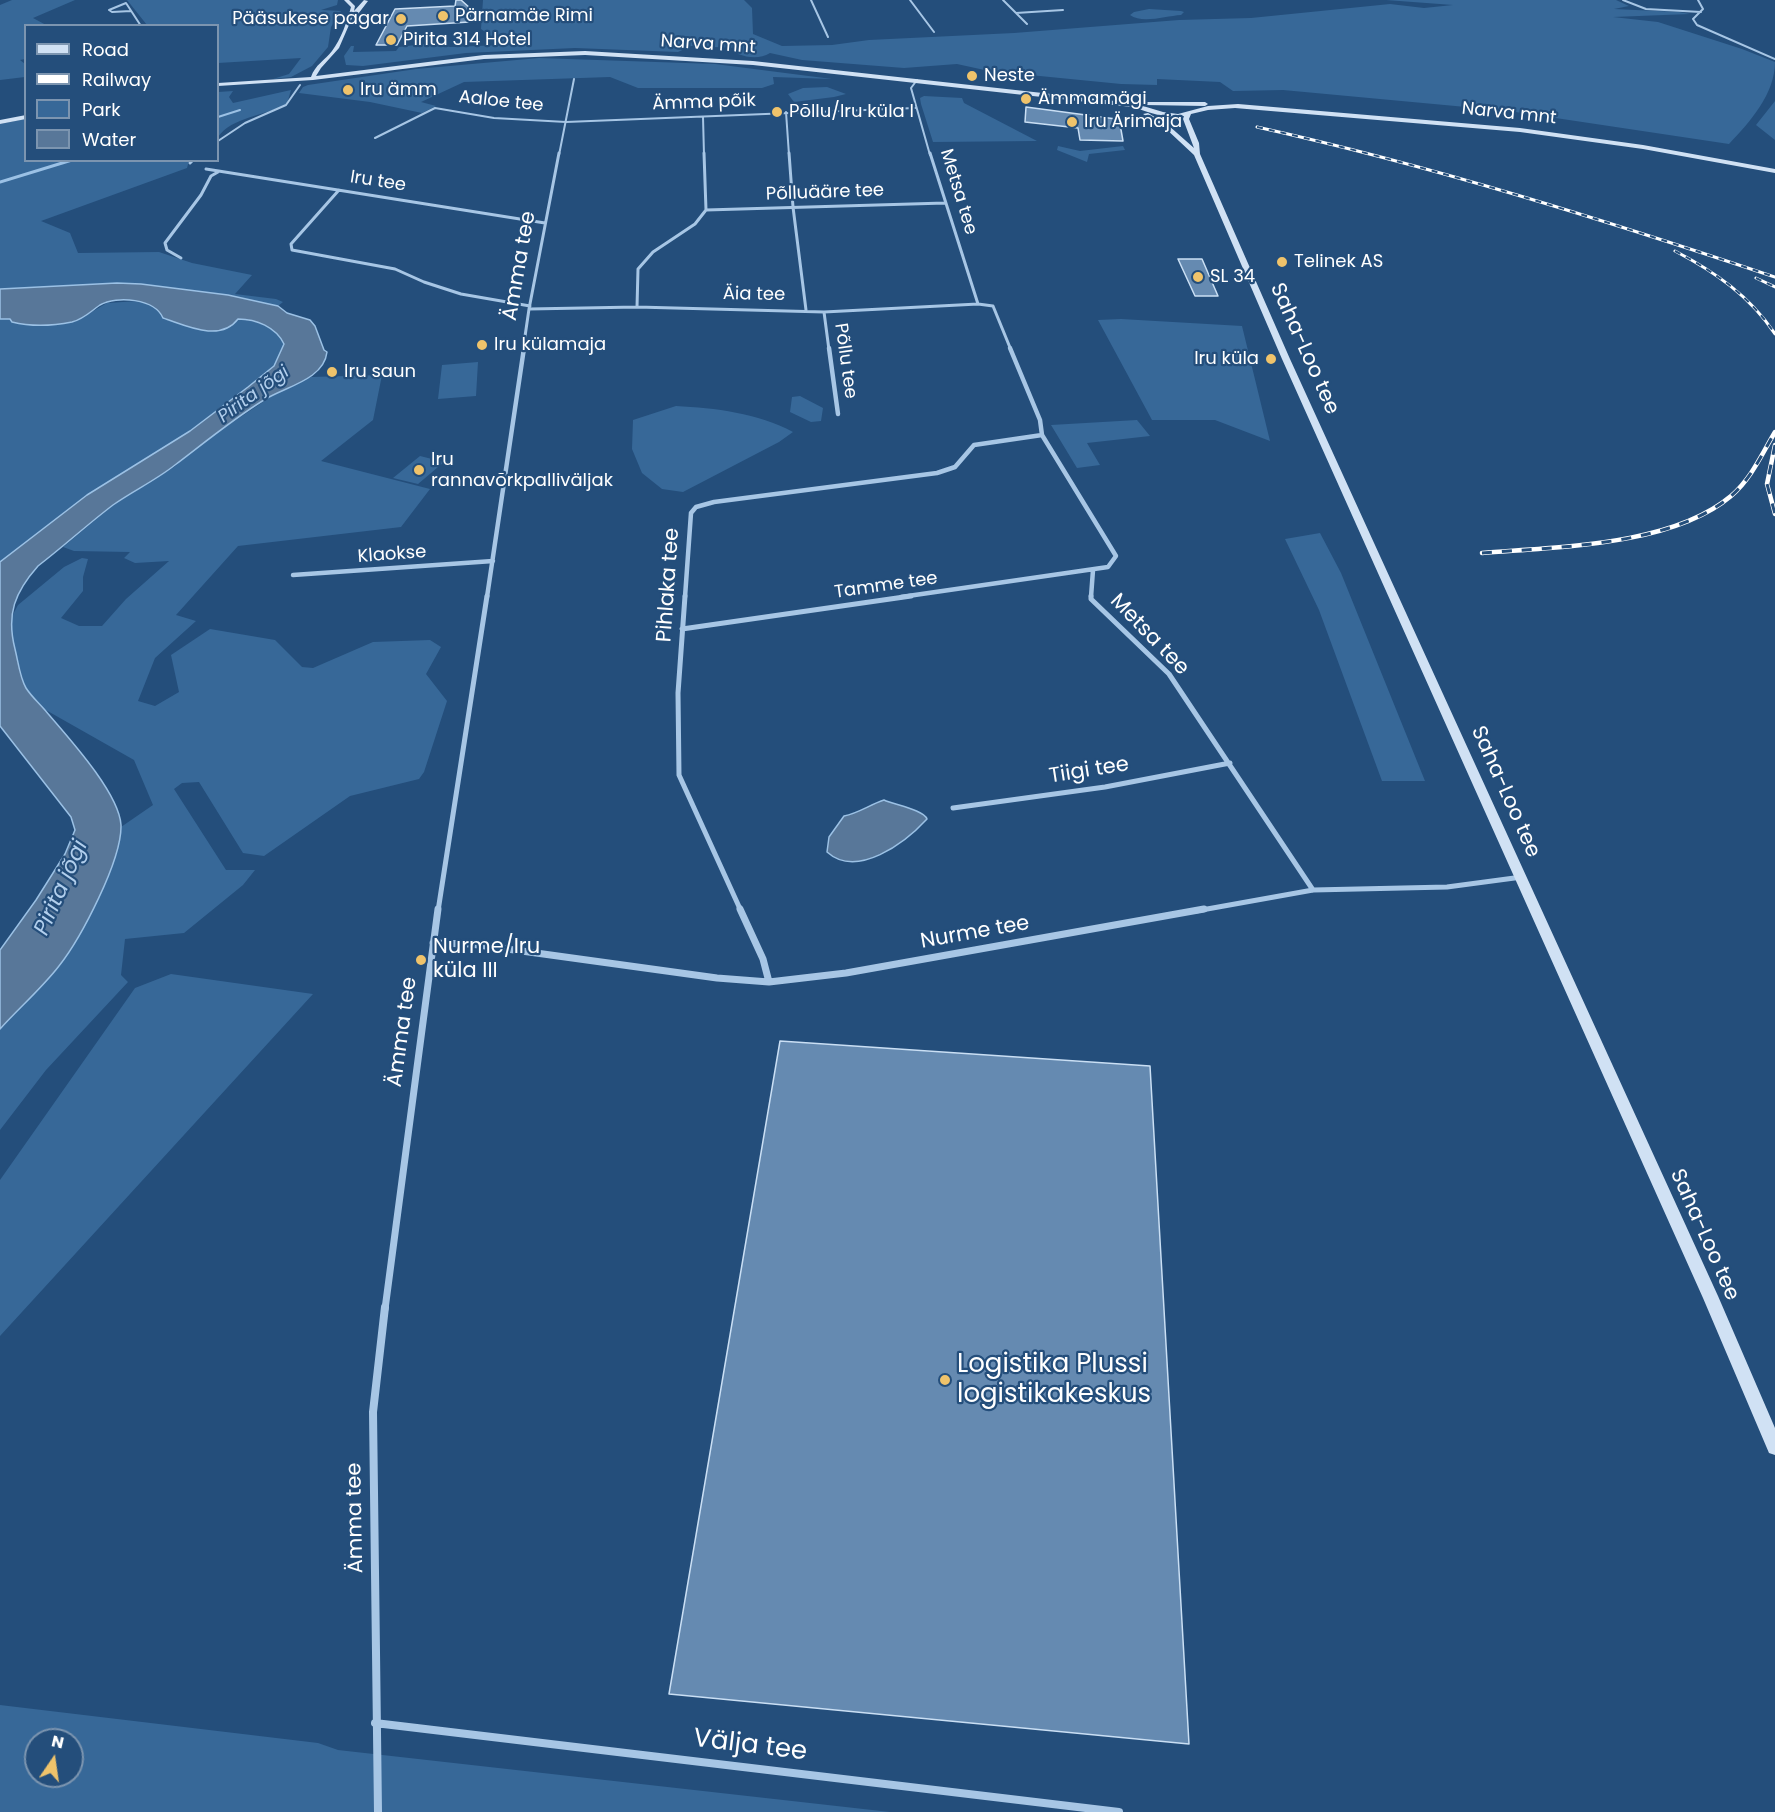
<!DOCTYPE html>
<meta charset="utf-8">
<style>
body{margin:0}
#map{position:relative;width:1775px;height:1812px;overflow:hidden;background:#244e7b;font-family:Poppins,sans-serif}
canvas{display:block}
.legend{position:absolute;left:24px;top:24px;width:195px;height:138px;box-sizing:border-box;background:#244e7b;border:2px solid #7c95b0;margin:0;padding:8px 10px;list-style:none;font-size:18px;color:#fff}
.legend li{display:flex;align-items:center;gap:12px;height:30px}
.legend b{width:30px;border:2px solid #7c95b0}
.north{position:absolute;left:24px;top:1728px;width:60px;height:60px;box-sizing:border-box;background:#244e7b;border:2px solid #7c95b0;border-radius:50%;rotate:13deg;font-size:16px;font-weight:700;line-height:24px;text-align:center;color:#fff}
.north::after{content:'';display:block;margin:auto;width:21px;height:27px;background:#efc36b;clip-path:polygon(50% 0,100% 100%,50% 72%,0 100%)}
</style>
<div id="map">
<canvas width="1775" height="1812"></canvas>
<ul class="legend">
<li><b style="height:8px;background:#d0e1f4"></b>Road</li>
<li><b style="height:8px;background:#fff"></b>Railway</li>
<li><b style="height:16px;background:#376898"></b>Park</li>
<li><b style="height:16px;background:#587799"></b>Water</li>
</ul>
<div class="north">N</div>
</div>
<script>
const ctx = document.querySelector('canvas').getContext('2d');
ctx.lineJoin = 'round';
function paint(path, color) { ctx.fillStyle = color; ctx.fill(path, 'evenodd'); }
function trace(path, color, width, dash) { ctx.strokeStyle = color; ctx.lineWidth = width; ctx.lineCap = dash ? 'butt' : 'round'; ctx.setLineDash(dash || []); ctx.stroke(path); }
function write(font, color, halo, rows, align = 'center') {
  ctx.font = font + ' Poppins,sans-serif'; ctx.lineWidth = 4.5; ctx.setLineDash([]); ctx.textBaseline = 'middle'; ctx.strokeStyle = halo; ctx.fillStyle = color; for (const [text, x, y, turn = 0] of rows) {
    ctx.save(); ctx.translate(x, y); ctx.rotate((+turn || 0) * Math.PI / 180); ctx.textAlign = isNaN(turn) ? turn : align; if (halo) ctx.strokeText(text, 0, 0); ctx.fillText(text, 0, 0); ctx.restore();
  }
}
const green = new Path2D(`
 M 12,0 L 75,0 L 33,18 L 46,25 L 26,26 L 25,59 L 20,60 L 25,64 L 25,77 L 0,80 L 0,5 Z
 M 127,0 L 338,0 L 337,5 L 321,10 L 341,11 L 331,27 L 328,47 L 312,66 L 291,77 L 273,79 L 289,74 L 301,58 L 218,63 L 218,26 L 147,25 Z
 M 483,0 L 744,0 L 752,8 L 753,34 L 782,46 L 832,45 L 869,40 L 1014,33 L 1179,20 L 1251,18 L 1390,4 L 1424,8 L 1453,5 L 1386,0 L 1616,0 L 1629,6 L 1614,9 L 1679,12 L 1690,14 L 1613,17 L 1658,22 L 1742,49 L 1775,62 C 1775,94 1750,122 1729,144 L 1509,111 L 1283,90 L 1233,91 L 1220,82 L 1157,79 L 1157,85 L 1121,84 L 989,71 L 957,64 L 904,68 L 802,60 L 770,53 C 760,59 749,58 738,54 L 737,48 L 691,46 L 678,52 L 575,48 L 466,53 L 363,66 L 346,65 L 344,56 L 351,46 L 354,46 L 353,52 L 396,51 L 399,47 L 431,43 L 450,47 L 504,45 L 481,29 Z
 M 1149,9 L 1181,11 L 1184,12 L 1181,15 C 1166,16 1142,24 1130,15 L 1134,12 Z
 M 539,58 L 715,64 L 832,79 L 773,77 L 774,84 L 762,88 L 638,88 L 610,77 L 464,82 L 421,102 L 436,106 L 422,113 L 370,102 L 299,93 L 303,87 L 308,85 L 416,69 Z
 M 827,87 L 846,94 L 834,97 L 794,102 L 788,94 L 803,88 Z
 M 291,90 L 287,104 C 264,116 232,117 218,137 L 218,92 L 233,91 L 229,97 L 233,103 Z
 M 924,96 L 962,98 L 964,103 L 1037,141 L 933,142 L 921,104 L 920,98 Z
 M 1775,101 L 1775,140 L 1756,125 Z
 M 25,119 L 26,160 L 189,161 L 187,168 L 41,221 L 70,233 L 78,253 L 159,252 L 192,263 L 252,275 L 235,294 L 276,299 L 283,302 L 278,306 L 228,295 L 141,284 L 0,289 L 0,124 Z
 M 1058,146 L 1080,151 L 1123,146 L 1125,150 L 1089,154 L 1087,162 L 1057,150 Z
 M 138,301 C 149,303 159,307 163,318 L 199,330 L 231,327 L 237,319 L 241,319 C 259,322 276,327 284,344 L 274,366 L 248,388 L 190,431 L 87,495 L 0,562 L 0,319 L 10,319 L 12,322 L 37,326 L 64,323 L 76,321 L 107,303 Z
 M 1121,319 L 1242,326 L 1270,441 L 1215,420 L 1152,420 L 1098,320 Z
 M 478,362 L 476,396 L 438,399 L 442,365 Z
 M 382,375 L 373,420 L 321,461 L 430,489 L 401,527 L 238,546 L 176,615 L 196,621 L 155,658 L 138,701 L 155,706 L 179,692 L 171,655 L 210,629 L 275,640 L 302,667 L 313,668 L 373,642 L 430,640 L 441,647 L 426,674 L 447,701 L 424,772 L 419,779 L 350,796 L 264,856 L 243,853 L 199,782 L 182,783 L 174,789 L 226,870 L 255,870 L 243,885 L 184,933 L 125,939 L 121,975 L 128,982 L 46,1070 L 0,1130 L 0,1029 L 60,966 L 116,852 L 121,827 L 153,805 L 134,760 L 44,709 L 25,687 L 12,639 L 10,620 L 18,605 L 64,567 L 82,558 L 88,559 L 83,577 L 83,591 L 61,618 L 79,626 L 102,626 L 126,599 L 169,561 L 135,563 L 124,558 L 130,552 L 74,551 L 63,547 L 112,506 L 174,467 L 206,440 L 281,390 L 311,377 Z
 M 800,396 L 823,408 L 821,421 L 811,422 L 790,412 L 792,397 Z
 M 676,406 C 715,408 758,413 793,432 L 779,442 L 683,492 L 662,489 L 642,473 L 632,449 L 633,420 Z
 M 1137,420 L 1150,436 L 1087,443 L 1100,465 L 1077,468 L 1051,425 Z
 M 420,456 L 444,462 L 418,484 L 393,478 Z
 M 1320,533 L 1341,573 L 1425,781 L 1382,781 L 1319,610 L 1285,539 Z
 M 171,974 L 313,994 L 0,1336 L 0,1180 L 135,988 Z
 M 0,1705 L 318,1743 L 338,1750 L 890,1812 L 0,1812 ZM 36,1740 L 72,1740 L 72,1776 L 36,1776 Z`);
const water = new Path2D(`
 M 117,283 L 141,284 L 228,295 L 278,306 L 287,313 L 310,320 L 315,326 L 324,350 L 327,352 C 324,380 284,387 264,400 C 233,419 204,443 175,465 C 156,480 133,491 113,505 C 88,524 64,546 38,566 C 15,592 6,614 15,649 C 18,661 20,678 26,688 C 31,696 38,702 44,709 C 66,735 119,792 121,825 C 122,860 81,938 59,966 C 42,988 19,1008 0,1029 L 0,950 L 36,900 L 65,854 L 75,830 L 71,817 L 0,726 L 0,562 L 87,495 L 190,431 L 248,387 L 274,366 L 284,344 C 276,327 256,319 238,319 C 220,343 185,325 163,318 C 155,299 117,295 100,305 C 91,311 84,319 72,322 C 52,326 32,327 12,322 L 10,319 L 0,319 L 0,289 Z
 M 884,800 C 895,805 924,810 927,819 C 905,843 857,879 827,852 L 829,837 L 844,816 C 859,813 869,805 884,800 Z`);
const streamFar1 = new Path2D(`
 M 218,117 L 240,110`);
const stream = new Path2D(`
 M 0,182 L 72,160`);
const building = new Path2D(`
 M 456,0 L 461,0 L 471,9 L 469,22 L 407,26 L 397,45 L 376,45 L 395,9 L 455,6 Z
 M 1026,107 L 1116,119 L 1120,124 L 1123,141 L 1080,140 L 1078,128 L 1025,122 Z
 M 1178,259 L 1202,259 L 1218,296 L 1195,296 Z
 M 780,1041 L 1150,1066 L 1189,1744 L 669,1694 Z`);
const streetFar5 = new Path2D(`
 M 811,0 L 828,37
 M 910,0 L 934,32
 M 1003,0 L 1027,24
 M 1623,0 L 1646,9 L 1701,12
 M 1698,0 L 1703,9 L 1693,19 L 1697,25 L 1775,59
 M 131,11 L 112,12 L 109,10 L 126,3 L 141,26
 M 1016,13 L 1063,10
 M 917,80 L 911,88 L 930,155
 M 786,112 L 789,155
 M 703,117 L 704,155
 M 375,138 L 435,108 L 494,118 L 566,122 L 915,108
 M 218,141 L 245,123 L 286,105 L 300,85
 M 559,155 L 574,79`);
const streetFar4 = new Path2D(`
 M 789,153 L 793,207 L 806,310
 M 930,153 L 978,304 L 993,306 L 1011,350
 M 190,163 L 193,160
 M 206,169 L 545,223
 M 339,190 L 291,244 L 292,250 L 395,269 L 424,282 L 461,294 L 530,306
 M 706,210 L 945,203
 M 181,258 L 167,250 L 165,243 L 201,195 L 211,176 L 218,172
 M 637,307 L 638,269 L 653,252 L 695,224 L 706,210 L 704,153
 M 529,309 L 637,307 L 824,312 L 978,304
 M 824,312 L 829,350
 M 523,350 L 529,309 L 559,153`);
const streetFar3 = new Path2D(`
 M 829,348 L 838,414
 M 293,575 L 493,561
 M 487,597 L 524,348
 M 685,597 L 691,513 L 696,507 L 714,502 L 937,473 L 955,467 L 974,445 L 1042,435 L 1040,420 L 1010,348
 M 901,597 L 1108,567 L 1116,556 L 1042,435
 M 1091,597 L 1093,570`);
const streetFar2 = new Path2D(`
 M 685,596 L 678,693 L 679,775 L 741,911
 M 1091,596 L 1091,599 L 1169,674 L 1313,890
 M 682,629 L 911,596
 M 953,808 L 1105,787 L 1230,763
 M 438,911 L 487,596
 M 1196,911 L 1313,890 L 1447,887 L 1522,877`);
const streetFar1 = new Path2D(`
 M 740,909 L 763,959 L 769,982
 M 433,943 L 471,944 L 717,978 L 769,982 L 846,973 L 1204,909
 M 385,1309 L 438,909`);
const street = new Path2D(`
 M 375,1723 L 1119,1812
 M 378,1812 L 373,1412 L 385,1307`);
const secondary = new Path2D(`
 M 344,0 L 349,0 L 355,6 L 354,11 L 364,0 L 368,1 L 355,18 L 352,18 L 339,48 L 321,68 L 316,76 L 484,55 L 585,51 L 753,61 L 1133,103 L 1163,112 L 1178,114 L 1208,106 L 1238,104 L 1520,128 L 1643,145 L 1775,169 L 1775,173 L 1643,149 L 1520,132 L 1235,108 L 1208,110 L 1191,114 L 1189,119 L 1199,143 L 1200,154 L 1290,359 L 1718,1296 L 1775,1428 L 1775,1455 L 1769,1453 L 1703,1298 L 1282,359 L 1194,155 L 1164,127 L 1143,114 L 1148,113 L 1168,125 L 1194,148 L 1183,119 L 1184,116 C 1167,120 1149,112 1132,107 L 753,65 L 585,55 L 484,59 L 313,80 L 218,86 L 218,83 L 311,77 C 315,65 325,60 332,51 C 341,39 347,22 351,7 Z
 M 1143,102 L 1205,102 L 1208,104 L 1205,106 L 1145,105 Z
 M 26,115 L 26,119 L 0,124 L 0,120 Z`);
const railFar1 = new Path2D(`
 M 1257,127 C 1433,166 1604,220 1775,277
 M 1675,251 C 1715,272 1750,296 1775,334
 M 1756,278 L 1775,287`);
const rail = new Path2D(`
 M 1775,445 L 1767,484 L 1775,514
 M 1482,553 C 1556,547 1672,546 1731,496 C 1751,479 1762,454 1775,432`);
const markers = [
 [443,16,6,"#efc36b"],
 [401,19,6,"#efc36b"],
 [391,40,6,"#efc36b"],
 [972,76,6,"#efc36b"],
 [348,90,6,"#efc36b"],
 [1026,99,6,"#efc36b"],
 [777,112,6,"#efc36b"],
 [1072,122,6,"#efc36b"],
 [1282,262,6,"#efc36b"],
 [1198,277,6,"#efc36b"],
 [482,345,6,"#efc36b"],
 [1271,359,6,"#efc36b"],
 [332,372,6,"#efc36b"],
 [419,470,6,"#efc36b"],
 [421,960,6,"#efc36b"],
 [945,1380,6,"#efc36b"]
];
const farPoinames = [
 ["Pärnamäe Rimi",455,16],
 ["Pääsukese pagar",389,19,"right"],
 ["Pirita 314 Hotel",403,40],
 ["Neste",984,76],
 ["Iru ämm",360,90],
 ["Ämmamägi",1038,99],
 ["Põllu/Iru küla I",789,112],
 ["Iru Ärimaja",1084,122],
 ["Telinek AS",1294,262],
 ["SL 34",1210,277],
 ["Iru külamaja",494,345],
 ["Iru küla",1259,359,"right"],
 ["Iru saun",344,372],
 ["Iru",431,460],
 ["rannavõrkpalliväljak",431,481]
];
const farStreetnames = [
 ["Narva mnt",708,45,4],
 ["Aaloe tee",501,102,6],
 ["Ämma põik",704,103,-2],
 ["Narva mnt",1509,114,6],
 ["Iru tee",378,182,9],
 ["Metsa tee",958,192,73],
 ["Põlluääre tee",825,193,-2],
 ["Äia tee",754,295,1],
 ["Põllu tee",845,361,82],
 ["Klaokse",392,555,-4],
 ["Tamme tee",886,586,-8]
];
const farWaternames = [
 ["Pirita jõgi",254,395,-36]
];
const streetNames = [
 ["Ämma tee",520,266,-80],
 ["Saha-Loo tee",1304,349,66],
 ["Pihlaka tee",669,585,-86],
 ["Metsa tee",1149,635,46],
 ["Tiigi tee",1089,771,-9],
 ["Saha-Loo tee",1505,792,66],
 ["Nurme tee",975,933,-10],
 ["Ämma tee",403,1032,-82],
 ["Saha-Loo tee",1704,1235,66],
 ["Ämma tee",356,1518,-91]
];
const poiNames = [
 ["Nurme/Iru",433,948],
 ["küla III",433,972]
];
const waterNames = [
 ["Pirita jõgi",62,888,-66]
];
const nearPoinames = [
 ["Logistika Plussi",957,1365],
 ["logistikakeskus",957,1395]
];
const nearStreetnames = [
 ["Välja tee",750,1746,7]
];
paint(green, '#376898');
paint(water, '#587799');
trace(water, '#9bc1e5', 1.5);
trace(streamFar1, '#9bc1e5', 2);
trace(stream, '#9bc1e5', 3);
paint(building, '#658ab1');
trace(building, '#cadff4', 1.5);
trace(streetFar5, '#a7c6e5', 2);
trace(streetFar4, '#a7c6e5', 3);
trace(streetFar3, '#a7c6e5', 4.5);
trace(streetFar2, '#a7c6e5', 5);
trace(streetFar1, '#a7c6e5', 7);
trace(street, '#a7c6e5', 8);
paint(secondary, '#d0e1f4');
trace(railFar1, '#fff', 3);
trace(rail, '#fff', 4.5);
trace(railFar1, '#244e7b', 2, [6]);
trace(rail, '#244e7b', 3, [10]);
for (const [x, y, r, color] of markers) { const dot = new Path2D(); dot.arc(x, y, r, 0, 2 * Math.PI); ctx.fillStyle = color; ctx.fill(dot); trace(dot, '#244e7b', 2); }
write('18px', '#fff', '#244e7b', farPoinames, 'left');
write('18px', '#fff', '#244e7b', farStreetnames);
write('italic 18px', '#b2cfed', '#244e7b', farWaternames);
write('21px', '#fff', '#244e7b', streetNames);
write('21px', '#fff', '#244e7b', poiNames, 'left');
write('italic 22px', '#b2cfed', '#244e7b', waterNames);
write('26px', '#fff', '#244e7b', nearPoinames, 'left');
write('26px', '#fff', '#244e7b', nearStreetnames);
</script>
